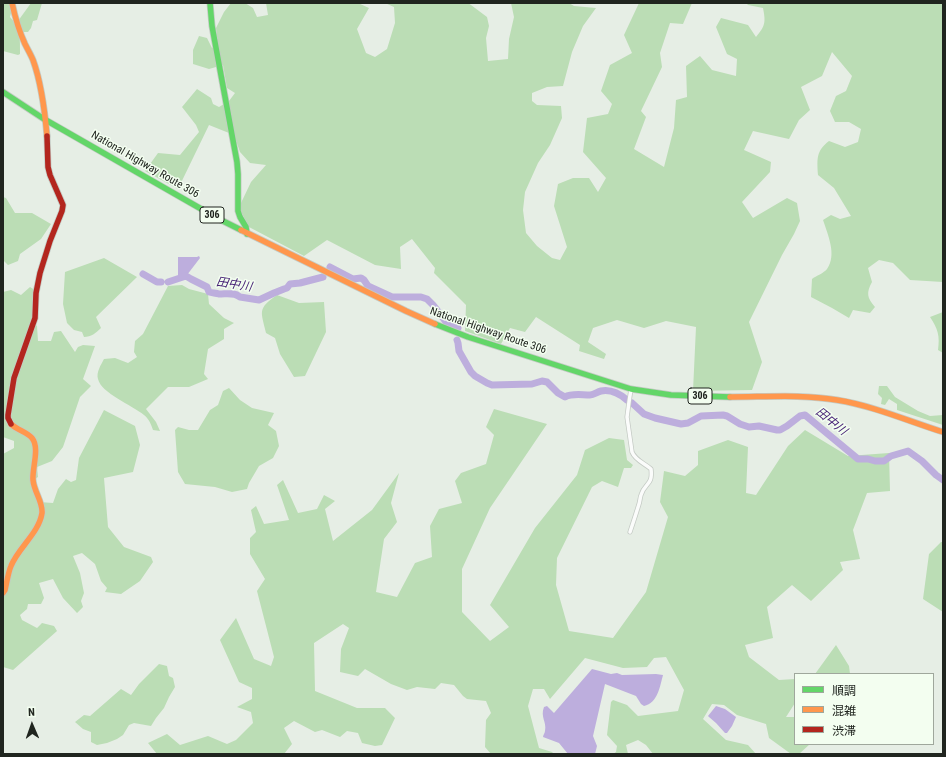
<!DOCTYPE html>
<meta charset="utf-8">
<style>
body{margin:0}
#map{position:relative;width:946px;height:757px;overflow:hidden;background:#e6eee5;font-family:"Roboto Condensed","Noto Sans JP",sans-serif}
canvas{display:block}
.frame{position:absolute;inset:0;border:4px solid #20251f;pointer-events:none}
.legend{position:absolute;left:794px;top:673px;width:140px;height:72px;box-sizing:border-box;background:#f3fef0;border:1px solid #9fa79c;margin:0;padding:5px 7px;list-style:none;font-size:12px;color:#20251f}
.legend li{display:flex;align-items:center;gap:8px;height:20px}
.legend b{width:20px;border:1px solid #9fa79c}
.north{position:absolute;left:12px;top:705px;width:40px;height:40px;-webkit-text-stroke:3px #f3fef0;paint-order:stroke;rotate:358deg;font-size:11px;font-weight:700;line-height:16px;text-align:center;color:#20251f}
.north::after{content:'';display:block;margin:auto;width:14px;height:18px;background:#20251f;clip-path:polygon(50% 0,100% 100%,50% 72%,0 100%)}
</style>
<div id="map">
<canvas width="946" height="757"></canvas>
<div class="frame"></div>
<ul class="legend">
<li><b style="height:5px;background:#63d668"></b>順調</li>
<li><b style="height:5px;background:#ff974d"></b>混雑</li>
<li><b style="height:5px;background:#b3261e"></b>渋滞</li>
</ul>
<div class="north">N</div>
</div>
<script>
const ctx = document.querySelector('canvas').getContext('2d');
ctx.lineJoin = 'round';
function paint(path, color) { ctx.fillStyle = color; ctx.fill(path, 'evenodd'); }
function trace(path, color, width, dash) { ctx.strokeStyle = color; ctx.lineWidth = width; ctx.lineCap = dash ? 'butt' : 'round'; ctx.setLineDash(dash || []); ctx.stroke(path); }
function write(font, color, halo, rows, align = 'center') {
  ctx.font = font + ' "Roboto Condensed","Noto Sans JP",sans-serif'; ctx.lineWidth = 3; ctx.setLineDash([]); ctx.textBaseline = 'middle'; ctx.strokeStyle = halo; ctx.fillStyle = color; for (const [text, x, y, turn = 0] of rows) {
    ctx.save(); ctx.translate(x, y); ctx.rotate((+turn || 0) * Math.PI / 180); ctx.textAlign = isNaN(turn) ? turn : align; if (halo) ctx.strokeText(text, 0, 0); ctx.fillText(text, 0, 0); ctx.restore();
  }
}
const forest = new Path2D(`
 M 3,3 L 10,3 L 11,13 L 10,17 C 21,28 20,40 20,54 L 18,55 L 3,51 Z
 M 31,3 L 42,3 L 37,20 L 33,21 L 31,28 L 28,32 L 23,32 L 18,21 Z
 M 231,3 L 245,3 L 253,8 L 257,17 L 268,15 L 266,3 L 358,3 L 369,8 L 357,29 L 366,53 L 375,57 L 387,49 L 395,23 L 394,7 L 385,3 L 468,3 L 471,5 L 487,17 L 489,26 L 486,38 L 488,61 L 508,59 L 509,39 L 514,17 L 511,3 L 569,3 L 574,6 L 596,8 L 583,26 L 572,52 L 563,86 L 547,87 L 532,93 L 532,101 L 537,105 L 561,106 L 562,118 L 550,145 L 538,163 L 525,192 L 523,210 L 526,233 L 537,246 L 552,258 L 560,260 L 567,247 L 554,206 L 558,184 L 573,178 L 589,178 L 598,192 L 606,178 L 583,152 L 587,118 L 608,114 L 612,104 L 601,91 L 610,65 L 632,53 L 624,35 L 639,3 L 692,3 L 683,24 L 670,23 L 660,53 L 662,67 L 641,111 L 646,117 L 634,149 L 664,167 L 674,128 L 676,100 L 687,97 L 686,66 L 700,56 L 712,70 L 736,76 L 737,59 L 727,54 L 716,27 L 721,18 L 748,25 L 756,37 C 765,26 766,23 763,8 L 748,5 L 746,3 L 943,3 L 943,282 L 910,280 L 893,263 L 879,260 L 868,268 L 872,282 C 866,293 867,298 875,307 L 870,313 L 853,310 L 849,318 L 832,308 L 811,297 L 812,279 C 816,276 824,273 827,269 C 837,255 828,235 823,220 L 831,215 L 840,219 L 851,216 L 834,188 L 818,175 C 817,159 816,151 829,141 L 845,147 L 858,142 L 861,129 L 849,122 L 835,122 L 830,111 L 836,96 L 846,91 L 852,76 L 832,52 L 822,76 L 801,87 L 810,110 L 799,120 L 789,139 L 753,131 L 744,150 L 771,162 L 770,172 L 742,202 L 753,218 L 787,198 L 797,203 L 800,221 L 794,234 L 782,255 L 749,322 L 762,362 L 752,390 L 693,391 L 696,327 L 666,321 L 644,328 L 617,320 L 593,328 L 588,342 L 606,354 L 604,359 L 579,351 L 580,345 L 536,317 L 525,332 L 510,328 L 501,344 L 465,331 L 466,305 L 434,273 L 435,268 L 412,239 L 400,247 L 401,269 L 375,265 L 327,240 L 304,256 L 249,227 L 241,212 L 241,203 L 251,182 L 266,165 L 250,163 L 240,152 L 234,135 L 209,125 L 178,189 L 145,171 L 158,153 L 180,155 L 199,132 L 196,125 L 182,107 L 197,89 L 211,98 L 213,104 L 219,107 L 229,101 L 235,93 L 227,88 L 223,65 L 209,69 L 193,64 L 193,50 L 199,36 L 207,38 L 212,48 L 218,45 L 216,28 L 224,12 Z
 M 3,197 L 6,198 L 15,213 L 32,213 L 51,224 L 41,239 L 20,254 L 18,261 L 8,265 L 3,260 Z
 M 104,258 L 137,277 L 96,317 L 101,328 C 96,333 91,337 84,337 L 82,332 L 74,330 L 67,323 L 63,304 L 65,272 Z
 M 182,285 L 189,289 L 208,294 L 209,304 L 224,318 L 234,323 L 224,329 L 224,339 L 208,349 L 204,374 L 208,379 L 189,387 L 168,387 L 146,409 L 156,422 L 160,431 L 153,430 C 151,424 149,419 144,415 C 132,405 101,393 98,379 C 96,372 101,365 104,359 L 115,358 L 128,363 L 137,357 L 134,352 L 135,341 L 143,334 L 168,286 Z
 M 30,287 L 35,290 L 32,322 L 37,326 L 38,341 L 51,341 L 54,332 L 61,331 L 75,352 L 78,347 L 83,345 L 95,346 L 83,379 L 91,386 L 80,397 L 63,447 L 52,461 L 37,467 L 38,477 L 32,481 L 39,502 L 53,503 L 58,489 L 66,479 L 71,482 L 76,480 L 79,458 L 104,410 L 135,426 L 140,445 L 133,472 L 104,478 L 108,527 L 124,547 L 151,557 L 153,562 L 140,581 L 121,594 L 105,592 L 107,588 L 101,581 L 95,564 L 82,553 L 73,556 L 80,573 L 84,593 L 81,601 L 83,607 L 77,613 L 63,598 L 53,579 L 39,583 L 44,598 L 41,604 L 28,604 L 27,609 L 20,615 L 22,620 L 37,628 L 42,623 L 54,626 L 57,631 L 13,670 L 3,667 L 3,454 L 14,448 L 14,441 L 3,437 L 3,292 L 11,290 L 21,295 Z
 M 277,295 L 299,303 L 324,302 L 326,332 L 305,376 L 294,377 L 280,354 L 275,338 L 266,333 C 261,311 257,309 277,295 Z
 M 943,312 L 943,353 L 938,350 C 940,336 938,329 930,317 Z
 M 879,386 L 887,386 L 895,397 L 918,411 L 930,416 L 943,415 L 943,425 L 897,410 L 897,404 L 889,399 L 885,405 L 881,404 L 882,398 L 878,394 Z
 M 229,388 L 240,400 L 252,408 L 274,413 L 268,425 L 276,431 L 279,446 L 273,458 L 259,466 L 249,483 L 247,489 L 232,492 L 215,487 L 185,484 L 178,472 L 175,430 L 178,427 L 189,430 L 198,430 L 210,410 L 218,405 L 223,391 Z
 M 494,409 L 547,424 L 490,508 L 462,569 L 462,612 L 490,641 L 509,627 L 490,605 L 535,528 L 577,475 L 585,450 L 609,438 L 624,440 L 627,460 L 633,465 L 631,468 L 624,468 L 618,487 L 602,481 L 592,487 L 557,558 L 556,585 L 569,631 L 613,638 L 646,592 L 668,517 L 660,502 L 664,471 L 685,476 L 698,465 L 698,451 L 728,440 L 748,447 L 746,493 L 756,495 L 788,446 L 805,430 L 848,456 L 889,453 L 890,491 L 867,493 L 853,530 L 860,559 L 840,562 L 843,570 L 811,601 L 792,585 L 767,607 L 773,638 L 745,645 L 749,657 L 779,680 L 795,679 L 795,703 L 786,717 L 795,717 L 795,744 L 810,744 L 799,754 L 791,754 L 769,738 L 766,724 L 737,715 L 724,705 L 712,704 L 703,719 L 726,740 L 748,745 L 756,754 L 653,754 L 646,745 L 638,740 L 626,745 L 628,754 L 613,754 L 616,752 L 617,746 L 607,735 L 611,702 L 613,700 L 627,705 L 638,716 L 678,711 L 684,690 L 666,657 L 654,658 L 647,667 L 623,668 L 585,658 L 550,699 L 544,689 L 533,689 L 528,706 L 539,748 L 552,752 L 554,754 L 491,754 L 485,747 L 486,720 L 491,713 L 486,701 L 467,699 L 463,696 L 454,685 L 441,683 L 435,689 L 417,687 L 407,690 L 391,684 L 365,669 L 358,676 L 340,672 L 341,649 L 349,628 L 343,624 L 314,643 L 315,691 L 357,708 L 385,708 L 395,718 L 382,745 L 375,746 L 362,743 L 358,733 L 347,731 L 340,737 L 322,730 L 315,732 L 294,721 L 284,728 L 292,744 L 284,754 L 157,754 L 148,743 L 167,734 L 180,745 L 208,736 L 227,744 L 236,740 L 253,723 L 251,712 L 237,707 L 252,699 L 252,688 L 239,682 L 220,640 L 236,618 L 254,659 L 271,666 L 274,657 L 257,591 L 265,579 L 250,554 L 250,538 L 256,532 L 251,510 L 256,506 L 264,524 L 289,520 L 277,485 L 283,480 L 298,513 L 317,509 L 324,495 L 335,501 L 325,509 L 333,541 L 372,510 L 399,473 L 391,503 L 397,522 L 384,539 L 376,592 L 397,597 L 415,563 L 432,557 L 430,526 L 439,509 L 462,503 L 455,481 L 461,473 L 486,464 L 494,435 L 486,427 Z
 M 941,542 L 943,542 L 943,612 L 923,599 L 929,554 Z
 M 836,645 L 849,666 L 850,674 L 815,674 Z
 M 159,664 L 167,666 L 169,676 L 173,678 L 175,687 L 169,697 L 164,708 L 156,718 L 151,726 L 134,723 L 129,725 L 123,735 L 117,739 L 107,743 L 97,745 L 91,742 L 91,732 L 83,729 L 75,722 L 84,715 L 90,716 L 121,689 L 131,695 L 139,684 Z`);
const water = new Path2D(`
 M 199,256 L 200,258 L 187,275 L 178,275 L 178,257 L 197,257 Z
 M 592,669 L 611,674 L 617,673 L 622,675 L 656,674 L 663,675 C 660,686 658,703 644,706 L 641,704 L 636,696 L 605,684 L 593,736 L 597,746 L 595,754 L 568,754 L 559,743 L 543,737 C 543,735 545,733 545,731 C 547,722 540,717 544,707 L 547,706 L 554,713 Z
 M 716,706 L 725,709 L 736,717 L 732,726 L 727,733 L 725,733 L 716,723 L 709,717 L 708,716 Z`);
const river = new Path2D(`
 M 330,267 L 353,279 L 361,278 L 364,280 L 368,286 L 392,297 L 421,297 L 427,299 L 433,305 L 447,323 L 458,328
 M 143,274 L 157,282 L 161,282
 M 168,282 L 186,276 L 191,279 L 207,287 L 209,292 C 212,293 216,293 219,294 C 227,294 234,292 240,297 L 259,300 L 274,293 L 284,289 L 287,288 L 290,284 L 300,283 L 323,277
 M 457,340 L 458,343 L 459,351 L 471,372 L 475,376 L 487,383 L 492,385 L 532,384 L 542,381 L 547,382 L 558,393 L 565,397 C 572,393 581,395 590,395 C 594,395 597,392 601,391 C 611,389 620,394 627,400
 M 632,403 L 644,414 L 655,418 L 681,424 L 688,423 L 701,416 L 723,415 L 727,416 L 740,424 L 749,427 L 759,426 L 777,430 L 780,430 L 787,426 L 800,416 L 805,415 L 858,459 L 868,459 L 875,461 L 884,461 L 891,456 L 908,451 L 922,461 L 936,475 L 943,480`);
const street = new Path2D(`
 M 630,532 C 633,523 636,514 639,504 C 640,501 640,498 641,495 C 645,482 653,486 651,469 C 644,463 635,460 632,452 L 627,417 L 629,402 L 631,389`);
const fast = new Path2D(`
 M 210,3 L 212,26 L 237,162 L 238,174 L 238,211 L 240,217 L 246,227 L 247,234
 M 3,92 L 44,119 L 217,218 L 241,230
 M 435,324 L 468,337 L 631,389 L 671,395 L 730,397`);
const slow = new Path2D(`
 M 12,3 C 15,17 19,31 25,44 C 28,50 31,55 33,60 C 41,82 45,113 47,136
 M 241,230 L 406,311 L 435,324
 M 730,397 C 766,397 802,394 837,400 C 874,406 908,421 943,432
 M 3,593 L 5,590 C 7,582 8,573 11,566 C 18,548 39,533 42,513 C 43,502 34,492 33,480 C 32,468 40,448 32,438 C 27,432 17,430 11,424`);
const jam = new Path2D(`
 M 11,424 L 8,418 L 8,415 L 14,378 L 35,318 L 36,293 L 40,273 L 50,241 L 62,211 L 63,205 L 50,175 L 48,167 L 47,136`);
const shields = [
 [212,215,24],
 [700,396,24]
];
const shieldNames = [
 ["306",212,215],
 ["306",700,396]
];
const streetNames = [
 ["National Highway Route 306",145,165,30],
 ["National Highway Route 306",488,331,19]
];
const waterNames = [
 ["田中川",234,285,9],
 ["田中川",831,422,39]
];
paint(forest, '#bbddb5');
paint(water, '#bdaedd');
trace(river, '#bdaedd', 7);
trace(street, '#c4cac4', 5);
trace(fast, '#c4cac4', 7);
trace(slow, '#c4cac4', 7);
trace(jam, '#c4cac4', 7);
trace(street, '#fbfcfb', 3.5);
trace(fast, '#63d668', 5.5);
trace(slow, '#ff974d', 5.5);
trace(jam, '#b3261e', 5.5);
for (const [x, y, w] of shields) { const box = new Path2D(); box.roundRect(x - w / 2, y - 8, w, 16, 3); ctx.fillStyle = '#f3fef0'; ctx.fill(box); trace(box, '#20251f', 1); }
write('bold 10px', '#20251f', null, shieldNames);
write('11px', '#20251f', '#f3fef0', streetNames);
write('italic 12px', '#472276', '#f3fef0', waterNames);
</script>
